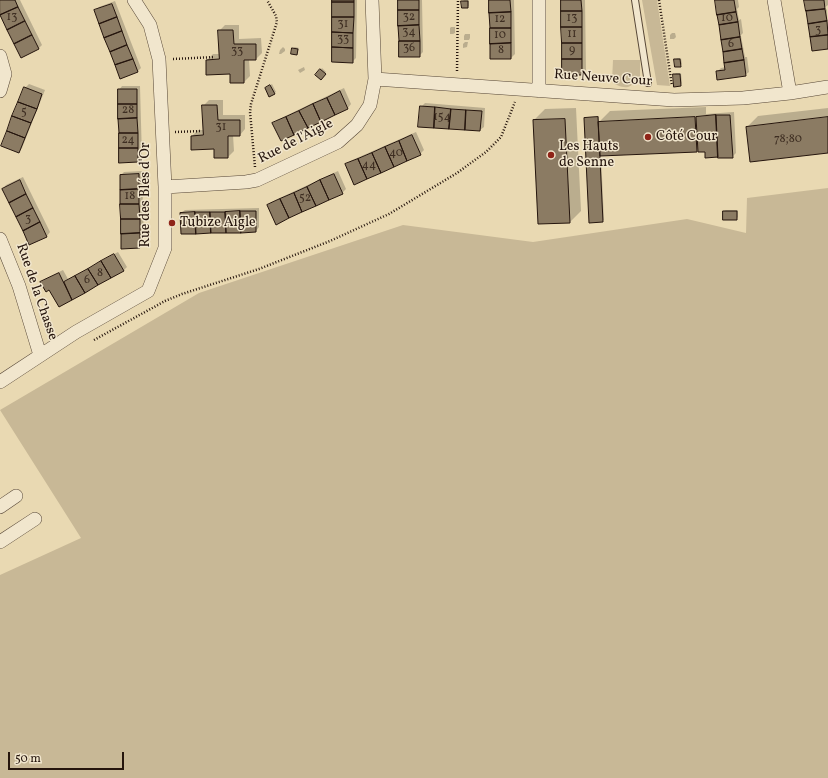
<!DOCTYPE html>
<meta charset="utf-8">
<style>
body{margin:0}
#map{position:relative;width:828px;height:778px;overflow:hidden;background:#e9d9b2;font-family:Vollkorn,serif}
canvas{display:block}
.scale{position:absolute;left:8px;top:752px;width:116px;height:18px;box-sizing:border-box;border:2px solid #25150d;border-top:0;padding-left:5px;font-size:12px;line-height:14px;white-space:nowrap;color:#25150d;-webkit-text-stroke:3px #f1e6cd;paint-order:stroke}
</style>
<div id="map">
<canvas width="828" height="778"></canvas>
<div class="scale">50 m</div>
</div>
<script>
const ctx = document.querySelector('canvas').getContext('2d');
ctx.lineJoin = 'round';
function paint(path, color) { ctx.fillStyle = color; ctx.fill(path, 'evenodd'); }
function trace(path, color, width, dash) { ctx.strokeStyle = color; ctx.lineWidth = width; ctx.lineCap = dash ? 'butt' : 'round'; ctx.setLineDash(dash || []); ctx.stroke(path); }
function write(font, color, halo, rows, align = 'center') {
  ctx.font = font + ' Vollkorn,serif'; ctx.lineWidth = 3; ctx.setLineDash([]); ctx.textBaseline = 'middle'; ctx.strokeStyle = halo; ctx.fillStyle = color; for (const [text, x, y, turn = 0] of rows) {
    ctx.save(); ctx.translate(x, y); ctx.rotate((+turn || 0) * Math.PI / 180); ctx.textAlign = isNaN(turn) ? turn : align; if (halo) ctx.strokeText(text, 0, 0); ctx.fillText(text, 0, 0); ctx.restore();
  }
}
const green = new Path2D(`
 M 642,0 L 657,0 L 670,86 L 657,85 Z
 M 613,60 L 640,60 L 640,82 C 631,82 634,85 628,87 C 622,88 616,85 612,82 Z
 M 828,188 L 828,778 L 0,778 L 0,575 L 81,538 L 0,410 L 199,293 L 403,225 L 533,242 L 687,219 L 746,233 L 747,198 Z`);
const shadow = new Path2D(`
 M 0,0 L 20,0 L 42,45 L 38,49 L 0,13 Z
 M 333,0 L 357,0 L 356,58 L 352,62 Z
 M 399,0 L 422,0 L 423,52 L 419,56 Z
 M 464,0 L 469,0 L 469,6 L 467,7 L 462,2 Z
 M 490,0 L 514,0 L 515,54 L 511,58 L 491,58 Z
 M 562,0 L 585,0 L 586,70 L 582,74 Z
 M 716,0 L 738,0 L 739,7 L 737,9 L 739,20 L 741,19 L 743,33 L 740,36 L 741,36 L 745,57 L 747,57 L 749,72 L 745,75 L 717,72 L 721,68 L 726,67 Z
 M 805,0 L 828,0 L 828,5 L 824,8 L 824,11 L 827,9 L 828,48 Z
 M 115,1 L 141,68 L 137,72 L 95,11 L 99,7 Z
 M 225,25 L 239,25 L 239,39 L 261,38 L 262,53 L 256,59 L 249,59 L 250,76 L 244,82 L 231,73 L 207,60 L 213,54 L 220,54 L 219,31 Z
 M 451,27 L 455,27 L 455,33 L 453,34 L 450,34 L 450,28 Z
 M 672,33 L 675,33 L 676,37 L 674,39 L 670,39 L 670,35 Z
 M 465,34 L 470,34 L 470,38 L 469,40 L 464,40 L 464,36 Z
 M 465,42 L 468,42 L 467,47 L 463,48 L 463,44 Z
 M 283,47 L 285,49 L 285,51 L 281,54 L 279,54 L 280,50 Z
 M 295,47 L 299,48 L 297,54 L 293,48 Z
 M 677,58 L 681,58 L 682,64 L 680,66 L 675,60 Z
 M 304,67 L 305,70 L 300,73 L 298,70 Z
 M 322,68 L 326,72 L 321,78 L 317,75 Z
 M 676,73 L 681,73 L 682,83 L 681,85 L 675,85 L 674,75 Z
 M 29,84 L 45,90 L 22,148 L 19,152 L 25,88 Z
 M 272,84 L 276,92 L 274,93 L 266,88 Z
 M 122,86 L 140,86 L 142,158 L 138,161 L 120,162 L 119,90 Z
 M 344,88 L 351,104 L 348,108 L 281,140 L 274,124 L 277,120 Z
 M 209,100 L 223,100 L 223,115 L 245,115 L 245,129 L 240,135 L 233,135 L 234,151 L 228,157 L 192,136 L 198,130 L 204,130 L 203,106 Z
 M 425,103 L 485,108 L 484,127 L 480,130 L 421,107 Z
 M 706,107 L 706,114 L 734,112 L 736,153 L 732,157 L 706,151 L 699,148 L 696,151 L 601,155 L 604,220 L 602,221 L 585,118 L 587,117 L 599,116 L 599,122 L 610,111 Z
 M 576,108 L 581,211 L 570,222 L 534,120 L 545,109 Z
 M 828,108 L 828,152 L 747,127 L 758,116 Z
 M 416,132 L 424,150 L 420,154 L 346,165 L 350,161 Z
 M 142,171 L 144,243 L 140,247 L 121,175 L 124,172 Z
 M 338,171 L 346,189 L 342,193 L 268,205 L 271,202 Z
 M 23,177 L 50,232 L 47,236 L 30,244 L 3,189 L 6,185 Z
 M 259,208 L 259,227 L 256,231 L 181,213 L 185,210 Z
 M 726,210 L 738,210 L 738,217 L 736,219 L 724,211 Z
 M 118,252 L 127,267 L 123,271 L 59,306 L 50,289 L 42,282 L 45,279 L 63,270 L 68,279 Z`);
const building = new Path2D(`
 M 0,0 L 15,0 L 18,7 L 0,15 Z
 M 332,0 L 354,0 L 354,2 L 332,2 Z
 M 398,0 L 419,0 L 419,10 L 398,10 Z
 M 489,0 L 510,0 L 511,12 L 489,13 Z
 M 561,0 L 581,0 L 582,11 L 561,11 Z
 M 715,0 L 734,0 L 736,12 L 717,15 Z
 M 804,0 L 824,0 L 825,9 L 806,11 Z
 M 461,1 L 468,1 L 468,8 L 462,8 Z
 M 332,2 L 354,2 L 354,17 L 332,17 Z
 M 112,4 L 117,17 L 99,24 L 94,10 Z
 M 18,7 L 25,21 L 7,30 L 0,15 Z
 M 825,9 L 827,21 L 808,24 L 806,11 Z
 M 398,10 L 419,10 L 419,25 L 398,26 Z
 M 561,11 L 582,11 L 582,27 L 561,27 Z
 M 511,12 L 511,28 L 490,28 L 489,13 Z
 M 736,12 L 738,22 L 719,25 L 717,15 Z
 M 117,17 L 122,31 L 104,38 L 99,24 Z
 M 332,17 L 354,17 L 353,33 L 332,32 Z
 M 25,21 L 32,35 L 14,44 L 7,30 Z
 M 827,21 L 828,35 L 810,37 L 808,24 Z
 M 738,22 L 740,37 L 721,40 L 719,25 Z
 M 419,25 L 420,41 L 399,41 L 398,26 Z
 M 561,27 L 582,27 L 582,43 L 562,43 Z
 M 490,28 L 511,28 L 511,43 L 490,44 Z
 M 218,30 L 233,30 L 234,44 L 256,44 L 256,60 L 244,60 L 244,83 L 230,83 L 230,74 L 206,75 L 206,60 L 219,59 Z
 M 122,31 L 127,45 L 110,52 L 104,38 Z
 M 332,32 L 353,33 L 353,48 L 332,47 Z
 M 32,35 L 39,49 L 21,58 L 14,44 Z
 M 828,35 L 828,49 L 812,51 L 810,37 Z
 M 740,37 L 742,49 L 723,52 L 721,40 Z
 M 399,41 L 420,41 L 420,57 L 399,57 Z
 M 511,43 L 511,59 L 490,59 L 490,44 Z
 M 562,43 L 582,43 L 582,59 L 562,59 Z
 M 127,45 L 133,59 L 115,65 L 110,52 Z
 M 332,47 L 353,48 L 353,63 L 332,62 Z
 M 292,48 L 298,49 L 297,55 L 291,54 Z
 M 742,49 L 744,60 L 724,63 L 723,52 Z
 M 133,59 L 138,72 L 120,79 L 115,65 Z
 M 562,59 L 582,59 L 582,75 L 562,75 Z
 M 674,59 L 680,59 L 681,67 L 675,67 Z
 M 744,60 L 746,76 L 717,80 L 716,71 L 725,70 L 724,63 Z
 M 320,69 L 326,74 L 321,80 L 315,75 Z
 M 673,74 L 680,74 L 681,86 L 674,87 Z
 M 270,85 L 275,94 L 269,97 L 265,88 Z
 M 24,87 L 42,94 L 37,109 L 18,102 Z
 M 118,89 L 137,89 L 137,104 L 118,104 Z
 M 340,91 L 348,109 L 335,115 L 327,98 Z
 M 327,98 L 335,115 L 321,122 L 313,104 Z
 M 18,102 L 37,109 L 31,123 L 12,116 Z
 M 118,104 L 137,104 L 137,118 L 118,119 Z
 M 313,104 L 321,122 L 308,128 L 299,111 Z
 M 202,105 L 217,105 L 218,120 L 240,120 L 240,136 L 228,136 L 228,158 L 214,158 L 214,149 L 191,150 L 191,136 L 203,135 Z
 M 420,106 L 435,107 L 434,128 L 418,127 Z
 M 435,107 L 451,109 L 449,129 L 434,128 Z
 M 451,109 L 466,110 L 465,130 L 449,129 Z
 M 466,110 L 482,111 L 480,131 L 465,130 Z
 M 299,111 L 308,128 L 294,135 L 286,117 Z
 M 716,115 L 730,115 L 733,158 L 718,158 Z
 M 716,115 L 718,157 L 705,158 L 705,152 L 698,152 L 696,117 Z
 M 12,116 L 31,123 L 25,138 L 7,131 Z
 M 286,117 L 294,135 L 281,141 L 272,123 Z
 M 598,117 L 603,222 L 589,223 L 584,118 Z
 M 695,117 L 697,152 L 600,156 L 598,122 Z
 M 828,117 L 828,153 L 750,162 L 746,127 Z
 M 137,118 L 138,133 L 119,133 L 118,119 Z
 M 565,119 L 570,223 L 538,224 L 533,120 Z
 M 7,131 L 25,138 L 19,153 L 1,146 Z
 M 119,133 L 138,133 L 138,148 L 119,148 Z
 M 412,135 L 421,155 L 407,161 L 399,141 Z
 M 399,141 L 407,161 L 394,167 L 385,147 Z
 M 385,147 L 394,167 L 381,173 L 372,153 Z
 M 119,148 L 138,148 L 138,162 L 119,163 Z
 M 372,153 L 381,173 L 367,179 L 358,159 Z
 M 358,159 L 367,179 L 354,185 L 345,164 Z
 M 139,174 L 139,189 L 120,190 L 120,175 Z
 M 334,174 L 343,194 L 329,200 L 320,180 Z
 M 20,180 L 26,194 L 9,203 L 2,189 Z
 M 320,180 L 329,200 L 316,206 L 307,187 Z
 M 307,187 L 316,206 L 302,212 L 294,193 Z
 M 139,189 L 139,204 L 120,204 L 120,190 Z
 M 294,193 L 302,212 L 289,218 L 280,199 Z
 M 26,194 L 33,208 L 16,217 L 9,203 Z
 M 280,199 L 289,218 L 276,225 L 267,205 Z
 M 120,204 L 139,204 L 140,219 L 121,219 Z
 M 33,208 L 40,222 L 23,231 L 16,217 Z
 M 240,211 L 241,233 L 226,233 L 225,212 Z
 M 240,211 L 256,211 L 256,232 L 241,233 Z
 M 723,211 L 737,211 L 737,220 L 723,220 Z
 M 195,212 L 196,234 L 181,234 L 180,213 Z
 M 195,212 L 210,212 L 211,233 L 196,234 Z
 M 210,212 L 225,212 L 226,233 L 211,233 Z
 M 121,219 L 140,219 L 140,233 L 121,234 Z
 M 40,222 L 47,237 L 29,245 L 23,231 Z
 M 140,233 L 140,248 L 121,249 L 121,234 Z
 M 114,254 L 124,271 L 111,278 L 101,261 Z
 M 101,261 L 111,278 L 98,285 L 88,269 Z
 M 88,269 L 98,285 L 85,293 L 75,276 Z
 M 59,273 L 72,300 L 59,307 L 49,290 L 46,292 L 40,282 Z
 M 75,276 L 85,293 L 72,300 L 64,282 Z`);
const path = new Path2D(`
 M 659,0 L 672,86
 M 173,59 L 215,57
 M 457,71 L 458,0
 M 175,132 L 201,131
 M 255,167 L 250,112 L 251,104 L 277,22 L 276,16 L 267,0
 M 94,340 L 165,301 L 182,294 L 259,269 L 330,241 L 389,214 L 457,173 L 486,152 L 501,137 L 515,102`);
const lane = new Path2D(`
 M 635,0 L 648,83`);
const street = new Path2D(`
 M 774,0 L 790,93
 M 0,56 L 5,74 L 0,91
 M 375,79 L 674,100 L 743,98 L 790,93 L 828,87
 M 539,91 L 539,0
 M 165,187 L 246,182 L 257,180 L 338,142 L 357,125 L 370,105 L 375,79 L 372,0
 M 0,239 L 19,286 L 40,355
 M 0,382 L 76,332 L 148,291 L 165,248 L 165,187 L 159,59 L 150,25 L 134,0
 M 0,507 L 16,496
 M 0,542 L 35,519`);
const markers = [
 [648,137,4,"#8f2418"],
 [551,155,4,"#8f2418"],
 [172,223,4,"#8f2418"]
];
const numberNames = [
 ["13",12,18],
 ["32",409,18],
 ["13",572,19],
 ["10",727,19],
 ["12",500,20],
 ["31",343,25],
 ["3",818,31],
 ["34",409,33],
 ["11",572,35],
 ["10",500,36],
 ["33",343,40],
 ["6",731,45],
 ["36",409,49],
 ["8",501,51],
 ["9",572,51],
 ["33",237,52],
 ["28",128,111],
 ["5",24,113],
 ["154",442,118],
 ["31",221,128],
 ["78;80",788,140],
 ["24",128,141],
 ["40",396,154],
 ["44",369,166],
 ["18",130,197],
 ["52",305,199],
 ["3",28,220],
 ["8",100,274],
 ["6",87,281]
];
const streetNames = [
 ["Rue Neuve Cour",603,79,4],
 ["Rue de l'Aigle",296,142,-27],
 ["Rue des Blés d'Or",146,195,-90],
 ["Rue de la Chasse",36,292,71]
];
const poiNames = [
 ["Côté Cour",656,137],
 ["Les Hauts",559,147],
 ["de Senne",559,163],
 ["Tubize Aigle",180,223]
];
paint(green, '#c8b896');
paint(shadow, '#0003');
paint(building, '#8b7b63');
trace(building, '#25150d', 1);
trace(lane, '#564636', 8);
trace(street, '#564636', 14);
trace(path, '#25150d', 2.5, [1, 2]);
trace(lane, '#f1e6cd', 6);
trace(street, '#f1e6cd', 13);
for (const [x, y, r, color] of markers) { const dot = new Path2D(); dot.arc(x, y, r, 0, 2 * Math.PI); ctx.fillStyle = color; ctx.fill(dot); trace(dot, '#f1e6cd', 1.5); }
write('12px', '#3e2e22', null, numberNames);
write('14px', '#25150d', '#f1e6cd', streetNames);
write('14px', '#25150d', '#f1e6cd', poiNames, 'left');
</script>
